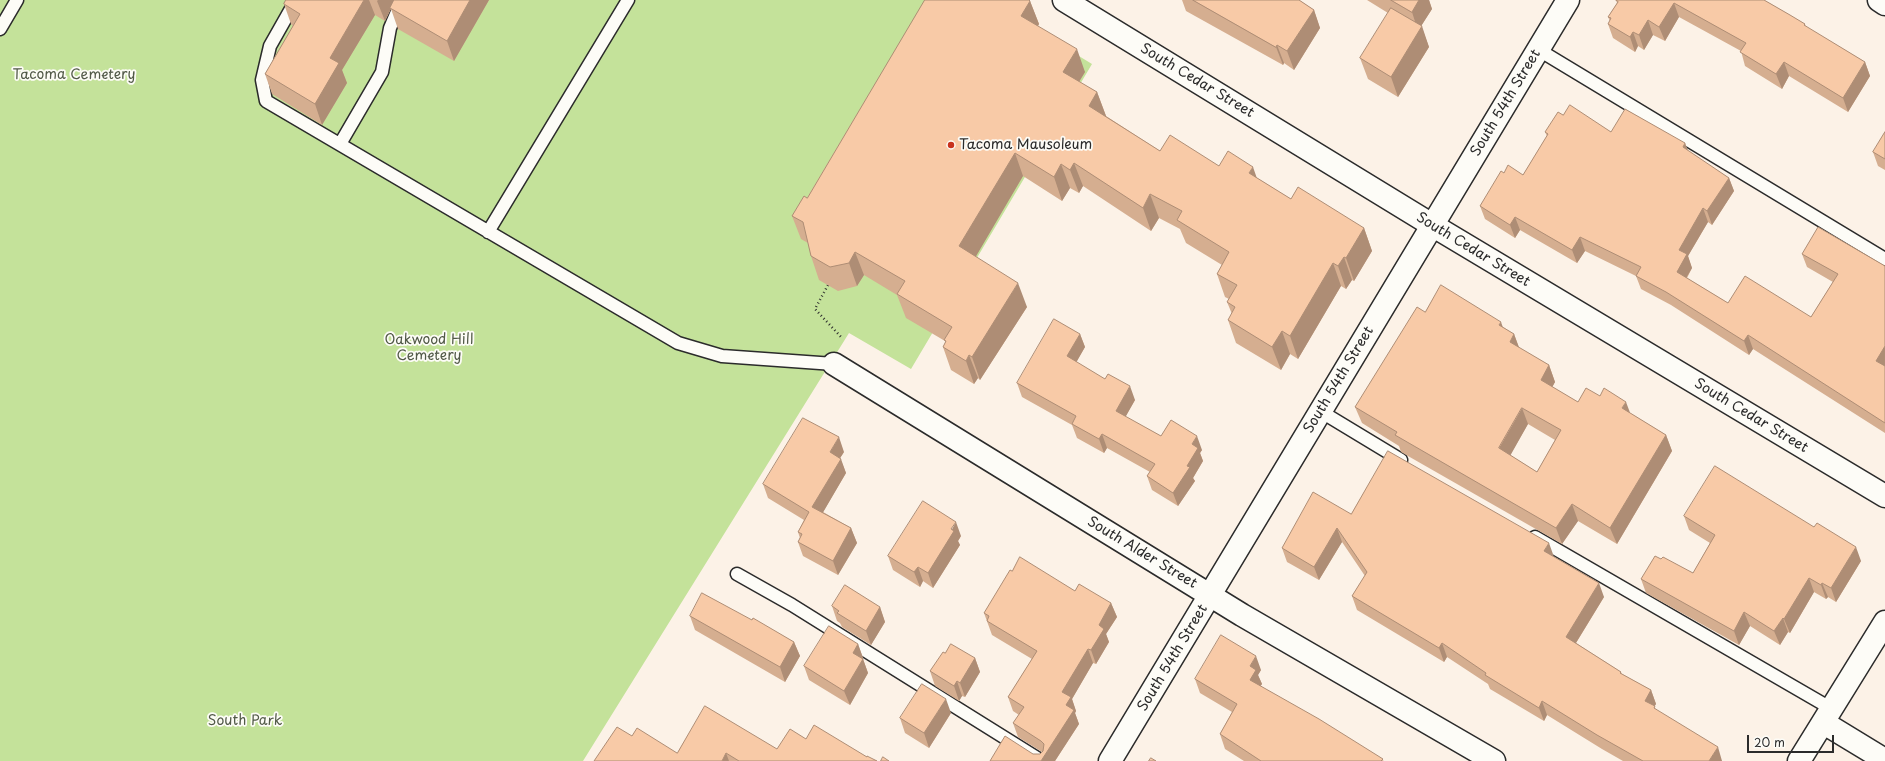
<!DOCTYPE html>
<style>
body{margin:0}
#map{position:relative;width:1885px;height:761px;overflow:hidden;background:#fcf2e7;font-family:"Playpen Sans",sans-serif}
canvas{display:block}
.scale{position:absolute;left:1747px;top:735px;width:87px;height:18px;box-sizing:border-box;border:2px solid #2b2b2b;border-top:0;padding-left:5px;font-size:12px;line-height:14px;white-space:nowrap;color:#2b2b2b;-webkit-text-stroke:3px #fdfcf7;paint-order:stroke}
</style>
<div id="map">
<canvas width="1885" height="761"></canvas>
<div class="scale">20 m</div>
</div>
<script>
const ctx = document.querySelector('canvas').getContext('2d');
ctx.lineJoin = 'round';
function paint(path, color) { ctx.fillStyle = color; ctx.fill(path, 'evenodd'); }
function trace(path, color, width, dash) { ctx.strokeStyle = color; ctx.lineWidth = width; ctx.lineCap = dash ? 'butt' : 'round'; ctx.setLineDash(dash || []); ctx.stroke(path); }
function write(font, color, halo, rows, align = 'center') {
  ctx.font = font + ' "Playpen Sans",sans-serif'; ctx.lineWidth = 3.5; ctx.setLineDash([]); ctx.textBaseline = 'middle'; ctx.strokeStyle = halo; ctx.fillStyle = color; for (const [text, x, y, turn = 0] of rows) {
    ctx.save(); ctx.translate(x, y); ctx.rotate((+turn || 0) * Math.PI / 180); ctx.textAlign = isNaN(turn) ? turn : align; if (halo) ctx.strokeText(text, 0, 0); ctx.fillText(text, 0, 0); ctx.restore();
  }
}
const green = new Path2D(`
 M 0,0 L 987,0 L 1092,64 L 911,369 L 849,333 L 583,761 L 0,761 Z`);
const path = new Path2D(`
 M 828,285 L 815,309 L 842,338`);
const service = new Path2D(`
 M 296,0 L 270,46 L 262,80 L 266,101 L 678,343 L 722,356 L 834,364
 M 0,29 L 17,0
 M 1539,50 L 1885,259
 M 340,144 L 382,72 L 390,28 L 402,0
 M 488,232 L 628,0
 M 1320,411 L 1401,460
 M 1535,537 L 1832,709
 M 737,574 L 792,605 L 1042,761`);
const minor = new Path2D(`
 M 1064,0 L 1432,225 L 1885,496
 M 1879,0 L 1885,4
 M 834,364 L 1242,615 L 1494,761
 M 1824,723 L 1885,760`);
const tertiary = new Path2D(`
 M 1110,761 L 1568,0`);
const secondary = new Path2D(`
 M 1799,761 L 1885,622`);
const wall = new Path2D(`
 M 286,0 L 489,0 L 454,61 L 398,29 L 391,9 L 385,21 L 375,15 L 342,70 L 347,83 L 322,125 L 272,94 L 265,74 L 293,26 L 291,24 L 284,4 Z
 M 1182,0 L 1299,0 L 1314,10 L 1320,28 L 1294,70 L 1284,63 L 1283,65 L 1186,11 Z
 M 1367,0 L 1429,0 L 1432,9 L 1421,26 L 1429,47 L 1398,97 L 1368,79 L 1360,58 L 1388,13 Z
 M 1616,0 L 1764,0 L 1805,24 L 1806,27 L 1865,62 L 1870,76 L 1848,112 L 1789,76 L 1782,89 L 1745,66 L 1741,51 L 1679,17 L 1665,41 L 1653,35 L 1644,50 L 1638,46 L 1635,52 L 1613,38 L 1608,24 L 1610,21 L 1608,17 L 1617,3 Z
 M 1030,1 L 1039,24 L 1038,26 L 1085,72 L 1079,82 L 1097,92 L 1106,116 L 1160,151 L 1219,166 L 1257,178 L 1291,199 L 1364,228 L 1372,251 L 1354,281 L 1352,280 L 1346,289 L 1341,286 L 1298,359 L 1290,354 L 1281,370 L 1236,343 L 1228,320 L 1232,314 L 1227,302 L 1229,299 L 1225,297 L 1217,274 L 1222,265 L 1186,243 L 1180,229 L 1159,218 L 1151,231 L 1083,186 L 1079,193 L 1070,188 L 1062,201 L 1023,176 L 975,257 L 1027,307 L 980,380 L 978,378 L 974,384 L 951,370 L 943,347 L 945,343 L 945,341 L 906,318 L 897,295 L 864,275 L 857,286 L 838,291 L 819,280 L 811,256 L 808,243 L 801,239 L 792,216 L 807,198 Z
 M 1563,115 L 1611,132 L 1685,143 L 1688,151 L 1729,178 L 1734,191 L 1712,225 L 1708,222 L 1688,256 L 1692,268 L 1687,278 L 1728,303 L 1811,317 L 1833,282 L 1807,267 L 1802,254 L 1885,266 L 1885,433 L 1753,349 L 1749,355 L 1671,305 L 1641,289 L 1636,276 L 1585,251 L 1577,263 L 1520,230 L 1515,238 L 1485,219 L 1480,206 L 1504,173 L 1523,175 L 1547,136 L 1545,132 Z
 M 1885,132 L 1885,170 L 1878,166 L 1873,152 Z
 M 1425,312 L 1503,327 L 1514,334 L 1519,348 L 1549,365 L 1555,382 L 1552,387 L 1578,402 L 1600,396 L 1630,413 L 1666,435 L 1672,451 L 1617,544 L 1578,521 L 1562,544 L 1401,452 L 1399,446 L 1362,423 L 1355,407 ZM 1528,424 L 1555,440 L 1537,472 L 1510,455 Z
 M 1080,334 L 1085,347 L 1076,362 L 1135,400 L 1125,417 L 1161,436 L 1202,450 L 1200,453 L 1203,461 L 1193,478 L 1195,481 L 1178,506 L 1152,490 L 1147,476 L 1150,472 L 1107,448 L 1104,453 L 1077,438 L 1072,425 L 1022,397 L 1017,383 Z
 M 844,452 L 840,458 L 846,473 L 823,512 L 851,528 L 857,543 L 838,575 L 803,556 L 798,542 L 800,538 L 798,532 L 804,520 L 768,498 L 763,484 Z
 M 1351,514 L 1553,557 L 1604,597 L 1576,643 L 1621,672 L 1622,674 L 1651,690 L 1656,704 L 1654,706 L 1656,710 L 1722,761 L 1623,761 L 1602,749 L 1547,715 L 1544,721 L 1490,689 L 1488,684 L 1447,657 L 1444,662 L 1357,610 L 1352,596 L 1365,576 L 1342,542 L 1319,580 L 1287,562 L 1282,548 Z
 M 1684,516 L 1861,561 L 1836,602 L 1828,597 L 1826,599 L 1814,592 L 1790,633 L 1788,632 L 1780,645 L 1750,626 L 1739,645 L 1646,593 L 1641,579 L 1661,559 L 1693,573 L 1710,543 L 1689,530 Z
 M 961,536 L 958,541 L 960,545 L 933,588 L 923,581 L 920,587 L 893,570 L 888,556 Z
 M 1012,571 L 1111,603 L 1117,617 L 1106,634 L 1109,642 L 1096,664 L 1093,663 L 1072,699 L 1076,711 L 1075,713 L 1079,724 L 1055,761 L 1033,754 L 1040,754 L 1042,752 L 1018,737 L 1013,723 L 1019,715 L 1013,711 L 1008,697 L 1032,659 L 992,635 L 984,613 Z
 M 832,606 L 880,607 L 885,622 L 871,645 L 842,627 L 840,623 L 837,621 Z
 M 690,616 L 752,620 L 794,642 L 800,656 L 785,682 L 695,630 Z
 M 858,644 L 863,658 L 863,659 L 868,673 L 850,705 L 809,680 L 804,666 Z
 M 945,653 L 975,658 L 980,672 L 965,697 L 962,696 L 959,701 L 935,686 L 930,671 Z
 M 1261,670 L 1258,675 L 1262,684 L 1260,686 L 1384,761 L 1244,761 L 1225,749 L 1220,734 L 1232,712 L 1200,693 L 1195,679 Z
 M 951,713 L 929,748 L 905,733 L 900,718 Z
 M 632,736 L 677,753 L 777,749 L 806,739 L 867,757 L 877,761 L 594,761 Z`);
const shadedWall = new Path2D(`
 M 364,0 L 369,0 L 375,15 L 342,70 L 347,83 L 322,125 L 315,104 L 330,58 Z
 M 378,0 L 395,0 L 385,21 L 377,1 Z
 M 470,0 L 489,0 L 454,61 L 447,41 Z
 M 1419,0 L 1429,0 L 1432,9 L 1418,31 L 1412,12 Z
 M 1030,1 L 1039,24 L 1030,39 L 1021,16 Z
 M 1674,3 L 1679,17 L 1665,41 L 1659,27 Z
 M 1314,10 L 1320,28 L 1294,70 L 1287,51 Z
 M 1648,20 L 1653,35 L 1644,50 L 1639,35 Z
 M 1422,26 L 1429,47 L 1398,97 L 1391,77 Z
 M 1633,32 L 1638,46 L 1635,52 L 1630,37 Z
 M 1277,45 L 1284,63 L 1283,65 L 1276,47 Z
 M 1077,49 L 1085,72 L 1071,95 L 1063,72 Z
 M 1784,62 L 1789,76 L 1782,89 L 1776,74 Z
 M 1865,62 L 1870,76 L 1848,112 L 1843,98 Z
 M 1097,92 L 1106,116 L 1098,129 L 1089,106 Z
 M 1685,143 L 1690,157 L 1683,147 Z
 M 1015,153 L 1023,176 L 968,270 L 959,246 Z
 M 1074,163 L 1083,186 L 1079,193 L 1070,170 Z
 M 1061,164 L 1070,188 L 1062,201 L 1054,177 Z
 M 1253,167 L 1261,190 L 1249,173 Z
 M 1729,178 L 1734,191 L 1712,225 L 1707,211 Z
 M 1150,194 L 1159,218 L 1151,231 L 1143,208 Z
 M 1703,208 L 1708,222 L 1688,256 L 1692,268 L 1682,285 L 1677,272 L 1679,250 Z
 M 1515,217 L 1520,230 L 1515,238 L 1510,225 Z
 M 1364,228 L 1372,251 L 1354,281 L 1346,258 Z
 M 1580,237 L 1585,251 L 1577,263 L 1572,250 Z
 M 855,252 L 864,275 L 857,286 L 849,263 Z
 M 1344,257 L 1352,280 L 1346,289 L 1338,266 Z
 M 1333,263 L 1341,286 L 1298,359 L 1290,336 Z
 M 1018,283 L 1027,307 L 980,380 L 972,357 Z
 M 1501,322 L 1507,339 L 1499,325 Z
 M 1282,331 L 1290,354 L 1281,370 L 1272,347 Z
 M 1080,334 L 1085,347 L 1072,370 L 1067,356 Z
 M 1514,334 L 1520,350 L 1510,342 Z
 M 1748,335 L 1753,349 L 1749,355 L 1744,341 Z
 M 1885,346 L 1885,367 L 1876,361 Z
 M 969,355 L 978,378 L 974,384 L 966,361 Z
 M 1549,365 L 1555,382 L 1547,397 L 1541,380 Z
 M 1130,386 L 1135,400 L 1121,425 L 1116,411 Z
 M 1626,402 L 1632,418 L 1622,408 Z
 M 1522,408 L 1528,424 L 1505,465 L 1499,448 Z
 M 1102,434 L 1107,448 L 1104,453 L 1099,439 Z
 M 1666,435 L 1672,451 L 1617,544 L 1610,528 Z
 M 1197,436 L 1202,450 L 1200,453 L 1203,461 L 1193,478 L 1195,481 L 1178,506 L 1173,493 L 1187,466 L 1192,444 Z
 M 839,437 L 844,452 L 835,466 L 830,452 Z
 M 841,459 L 846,473 L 818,521 L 812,507 Z
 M 1572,504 L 1578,521 L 1562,544 L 1556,528 Z
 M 956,522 L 961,536 L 958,541 L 960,545 L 933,588 L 928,573 Z
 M 851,528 L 857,543 L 838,575 L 833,561 Z
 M 1337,528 L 1342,542 L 1319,580 L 1314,567 Z
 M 1549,543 L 1554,557 L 1544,551 Z
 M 1856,547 L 1861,561 L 1836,602 L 1831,588 Z
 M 918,567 L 923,581 L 920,587 L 914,572 Z
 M 1809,578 L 1814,592 L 1790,633 L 1784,619 Z
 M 1599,583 L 1604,597 L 1571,651 L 1566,637 Z
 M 1822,583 L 1828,597 L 1826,599 L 1821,585 Z
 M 1111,603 L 1117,617 L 1106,634 L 1109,642 L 1096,664 L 1091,650 L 1099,625 Z
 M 880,607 L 885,622 L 871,645 L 866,631 Z
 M 1744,612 L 1750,626 L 1739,645 L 1734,631 Z
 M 1783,618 L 1788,632 L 1780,645 L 1774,631 Z
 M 794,642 L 800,656 L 785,682 L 780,667 Z
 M 1442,643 L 1447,657 L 1444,662 L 1439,648 Z
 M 858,644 L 863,658 L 858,667 L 853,653 Z
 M 1088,649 L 1093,663 L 1072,699 L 1076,711 L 1075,713 L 1079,724 L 1055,761 L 1041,761 L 1066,705 L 1062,692 Z
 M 1256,656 L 1261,670 L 1258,675 L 1262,684 L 1255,694 L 1250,680 L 1250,666 Z
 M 975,658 L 980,672 L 965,697 L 960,683 Z
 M 863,659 L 868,673 L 850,705 L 844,691 Z
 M 957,681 L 962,696 L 959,701 L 954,686 Z
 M 1651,690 L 1656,704 L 1650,714 L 1645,701 Z
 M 946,699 L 951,713 L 929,748 L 924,733 Z
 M 1542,701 L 1547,715 L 1544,721 L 1539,708 Z
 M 1718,747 L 1722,761 L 1709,761 Z
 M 726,753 L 729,761 L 722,761 Z`);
const building = new Path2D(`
 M 286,0 L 364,0 L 330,58 L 339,63 L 315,104 L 265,74 L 300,14 L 284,4 Z
 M 394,0 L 470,0 L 447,41 L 390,8 Z
 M 925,0 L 1029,0 L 1030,1 L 1021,16 L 1077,49 L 1063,72 L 1097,92 L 1089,106 L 1160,151 L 1170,135 L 1219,166 L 1228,151 L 1253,167 L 1249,173 L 1291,199 L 1298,187 L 1364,228 L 1346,258 L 1344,257 L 1338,266 L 1333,263 L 1290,336 L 1282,331 L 1272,347 L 1228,320 L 1235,307 L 1227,302 L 1237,285 L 1217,274 L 1229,252 L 1177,220 L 1182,211 L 1150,194 L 1143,208 L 1074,163 L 1070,170 L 1061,164 L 1054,177 L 1015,153 L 959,246 L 1018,283 L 972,357 L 969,355 L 966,361 L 943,347 L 946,341 L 944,340 L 952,327 L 897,294 L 905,281 L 855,252 L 849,263 L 830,267 L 811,256 L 803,222 L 792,216 L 804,196 L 807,198 Z
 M 1193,0 L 1299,0 L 1314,10 L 1287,51 L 1277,45 L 1276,47 Z
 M 1391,0 L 1419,0 L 1412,12 Z
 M 1616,0 L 1764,0 L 1790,15 L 1805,24 L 1804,25 L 1865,62 L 1843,98 L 1784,62 L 1776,74 L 1740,52 L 1746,43 L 1674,3 L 1659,27 L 1648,20 L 1639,35 L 1633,32 L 1630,37 L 1608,24 L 1611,18 L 1608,17 L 1618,2 Z
 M 1391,8 L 1422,26 L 1391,77 L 1360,58 Z
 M 1570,105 L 1611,132 L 1625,109 L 1685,143 L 1683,147 L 1729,178 L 1707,211 L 1703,208 L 1679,250 L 1687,254 L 1677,272 L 1728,303 L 1745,276 L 1811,317 L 1838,274 L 1802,254 L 1818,227 L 1885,266 L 1885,346 L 1876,361 L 1885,366 L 1885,423 L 1748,335 L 1744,341 L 1666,292 L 1636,276 L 1641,267 L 1580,237 L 1572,250 L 1515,217 L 1510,225 L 1480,206 L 1501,171 L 1504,173 L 1508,165 L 1523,175 L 1548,134 L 1545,132 L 1558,112 L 1563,115 Z
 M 1885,132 L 1885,159 L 1873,152 Z
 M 1441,285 L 1501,322 L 1499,325 L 1514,334 L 1510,342 L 1549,365 L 1541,380 L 1578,402 L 1586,388 L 1600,396 L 1604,388 L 1626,402 L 1622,408 L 1666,435 L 1610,528 L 1572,504 L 1556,528 L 1395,435 L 1397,432 L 1355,407 L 1417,307 L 1425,312 ZM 1522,408 L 1561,430 L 1537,472 L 1499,448 Z
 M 1054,319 L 1080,334 L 1067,356 L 1105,379 L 1108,374 L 1130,386 L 1116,411 L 1161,436 L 1171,420 L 1197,436 L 1192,444 L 1198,448 L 1187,466 L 1190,467 L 1173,493 L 1147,476 L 1155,464 L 1102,434 L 1099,439 L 1072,424 L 1076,416 L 1017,383 Z
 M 803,418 L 839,437 L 830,452 L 841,459 L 812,507 L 851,528 L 833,561 L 798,542 L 802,534 L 798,532 L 809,512 L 763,484 Z
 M 1388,451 L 1549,543 L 1544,551 L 1599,583 L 1566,637 L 1621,672 L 1620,673 L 1651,690 L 1645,701 L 1655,706 L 1654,708 L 1718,747 L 1709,761 L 1643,761 L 1597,735 L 1542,701 L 1539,708 L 1485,675 L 1486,673 L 1442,643 L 1439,648 L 1352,596 L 1367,572 L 1337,528 L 1314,567 L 1282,548 L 1313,492 L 1351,514 Z
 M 1715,466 L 1814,527 L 1817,523 L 1856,547 L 1831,588 L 1822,583 L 1821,585 L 1809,578 L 1784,619 L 1783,618 L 1774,631 L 1744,612 L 1734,631 L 1641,579 L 1655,556 L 1661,559 L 1663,557 L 1693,573 L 1715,535 L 1684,516 Z
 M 923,501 L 956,522 L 951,529 L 954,531 L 928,573 L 918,567 L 914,572 L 888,556 Z
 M 1020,557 L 1075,591 L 1079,584 L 1111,603 L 1099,625 L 1104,629 L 1091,650 L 1088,649 L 1062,692 L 1071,697 L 1066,705 L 1074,710 L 1041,761 L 990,761 L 1005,736 L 1033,754 L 1040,754 L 1043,751 L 1044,744 L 1041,741 L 1013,723 L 1024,707 L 1008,697 L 1037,651 L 987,621 L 989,616 L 984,613 L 1010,570 L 1012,571 Z
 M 845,585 L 880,607 L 866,631 L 837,613 L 839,611 L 832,606 Z
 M 702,593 L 752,620 L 753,618 L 794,642 L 780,667 L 690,616 Z
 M 829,626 L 858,644 L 853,653 L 863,659 L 844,691 L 804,666 Z
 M 1221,635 L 1256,656 L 1250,666 L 1256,670 L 1250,680 L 1319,719 L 1383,759 L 1381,761 L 1261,761 L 1220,734 L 1237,704 L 1195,679 Z
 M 951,644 L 975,658 L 960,683 L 957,681 L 954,686 L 930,671 L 943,652 L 945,653 Z
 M 922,684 L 946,699 L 924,733 L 900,718 Z
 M 705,706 L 777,749 L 790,729 L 806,739 L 814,725 L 867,757 L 867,756 L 877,761 L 739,761 L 726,753 L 722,761 L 594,761 L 617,727 L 632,736 L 637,728 L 677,753 Z
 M 883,757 L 889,761 L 881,761 Z
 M 1151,758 L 1156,761 L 1149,761 Z`);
const markers = [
 [951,145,4,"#c8321e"]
];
const parkNames = [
 ["Tacoma Cemetery",74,75],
 ["Oakwood Hill",429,340],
 ["Cemetery",429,356],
 ["South Park",245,721]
];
const streetNames = [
 ["South Cedar Street",1197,81,31],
 ["South 54th Street",1506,103,-59],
 ["South Cedar Street",1473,250,31],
 ["South 54th Street",1339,380,-59],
 ["South Cedar Street",1751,416,31],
 ["South Alder Street",1142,553,31],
 ["South 54th Street",1173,658,-59]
];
const poiNames = [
 ["Tacoma Mausoleum",959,145]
];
paint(green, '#c4e29a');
trace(service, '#2b2b2b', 15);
trace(minor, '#2b2b2b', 25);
trace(tertiary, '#2b2b2b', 25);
trace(secondary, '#2b2b2b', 25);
trace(path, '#2b2b2b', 2.5, [1, 3]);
trace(service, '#fdfcf7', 12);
trace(minor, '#fdfcf7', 22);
trace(tertiary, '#fdfcf7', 22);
trace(secondary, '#fdfcf7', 22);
paint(wall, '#d5ae90');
paint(shadedWall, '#ae8d75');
paint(building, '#f8caa7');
trace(building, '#ae8d75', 1);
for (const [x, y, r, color] of markers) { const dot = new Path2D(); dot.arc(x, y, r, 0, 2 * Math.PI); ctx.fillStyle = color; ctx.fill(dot); trace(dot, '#fdfcf7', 1.5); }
write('14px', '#515947', '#fdfcf7', parkNames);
write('14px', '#2b2b2b', '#fdfcf7', streetNames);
write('14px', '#2b2b2b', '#fdfcf7', poiNames, 'left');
</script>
